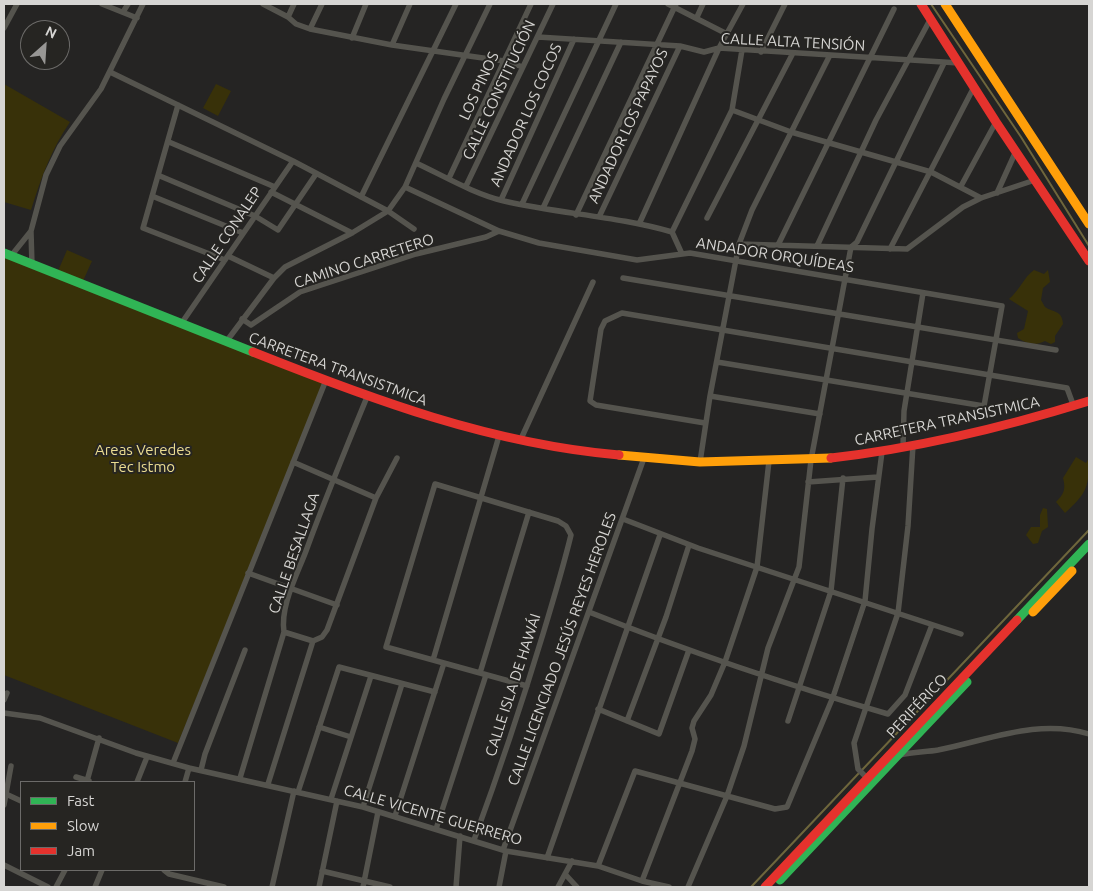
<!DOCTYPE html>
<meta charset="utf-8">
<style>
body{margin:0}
#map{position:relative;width:1093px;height:891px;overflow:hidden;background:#252423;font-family:Ubuntu,sans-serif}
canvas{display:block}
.frame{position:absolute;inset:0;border:5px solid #d6d5d3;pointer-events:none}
.legend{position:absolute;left:20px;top:781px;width:175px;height:90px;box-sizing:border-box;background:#262522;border:1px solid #6c6b69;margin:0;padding:6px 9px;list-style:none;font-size:15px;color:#d6d5d3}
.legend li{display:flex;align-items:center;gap:10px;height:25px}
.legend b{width:25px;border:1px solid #6c6b69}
.north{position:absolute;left:20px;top:20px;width:50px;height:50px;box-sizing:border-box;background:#262522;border:1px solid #6c6b69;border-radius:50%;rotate:26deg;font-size:14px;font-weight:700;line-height:20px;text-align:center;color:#d6d5d3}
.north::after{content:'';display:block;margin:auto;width:18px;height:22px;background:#989795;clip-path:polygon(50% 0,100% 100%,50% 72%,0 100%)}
</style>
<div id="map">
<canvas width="1093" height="891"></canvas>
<div class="frame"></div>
<ul class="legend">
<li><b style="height:6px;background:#30b455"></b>Fast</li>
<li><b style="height:6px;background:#ff9f0a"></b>Slow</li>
<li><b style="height:6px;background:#e5322d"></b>Jam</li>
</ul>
<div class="north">N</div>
</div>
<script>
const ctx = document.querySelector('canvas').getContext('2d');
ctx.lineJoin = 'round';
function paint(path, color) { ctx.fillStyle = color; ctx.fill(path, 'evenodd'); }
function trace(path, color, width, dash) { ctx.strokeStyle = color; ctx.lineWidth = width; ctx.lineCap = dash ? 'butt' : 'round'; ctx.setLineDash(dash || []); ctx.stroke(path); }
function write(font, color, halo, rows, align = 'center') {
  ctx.font = font + ' Ubuntu,sans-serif'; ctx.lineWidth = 4; ctx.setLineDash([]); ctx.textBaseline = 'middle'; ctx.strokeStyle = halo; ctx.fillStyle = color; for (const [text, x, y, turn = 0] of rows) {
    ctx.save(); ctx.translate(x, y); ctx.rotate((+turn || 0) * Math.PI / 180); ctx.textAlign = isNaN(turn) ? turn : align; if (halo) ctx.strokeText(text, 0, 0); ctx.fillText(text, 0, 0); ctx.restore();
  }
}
const green = new Path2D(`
 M 4,84 L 70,122 C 51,150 41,178 31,210 L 4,202 Z
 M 216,84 L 231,91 L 218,116 L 203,108 Z
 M 67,250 L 92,261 L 83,281 L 58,271 Z
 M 4,255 L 326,380 L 178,743 L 4,675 Z
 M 1034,270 L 1044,274 L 1048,270 L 1050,282 L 1043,288 L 1041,300 L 1045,307 C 1054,313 1062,310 1063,324 L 1055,336 L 1055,342 L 1051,344 L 1045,341 C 1035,346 1027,344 1018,338 L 1017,333 L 1024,329 L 1028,311 L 1009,299 C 1019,291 1024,277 1034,270 Z
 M 1076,457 L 1086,463 L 1089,458 C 1089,487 1087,493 1065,513 L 1056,502 C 1064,494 1066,489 1063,478 Z
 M 1043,508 L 1047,509 L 1048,527 L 1042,531 L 1038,543 L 1033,544 L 1026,535 L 1031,527 L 1040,527 L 1040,515 Z`);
const stream = new Path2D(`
 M 931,4 L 1021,137 L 1089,246
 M 862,770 L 1089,530
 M 751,887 L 859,773`);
const street = new Path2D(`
 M 102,4 L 137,18
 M 263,4 L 288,17 L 296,24 L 310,29 L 392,45 L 504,61 L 523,67
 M 668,4 L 727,34
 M 123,12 L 128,4
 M 288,17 L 294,4
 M 697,17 L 703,4
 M 4,28 L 17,4
 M 310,29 L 322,4
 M 538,37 L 680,46 L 704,52 L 719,48 L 959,63
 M 352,38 L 366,4
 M 392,45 L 410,4
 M 761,52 L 785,4
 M 110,72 L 293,161 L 388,211 L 414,229
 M 178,105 L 143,228 L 225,260
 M 732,110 L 791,132 L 931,172 L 981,198
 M 169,142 L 275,187
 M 416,163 C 444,176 474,194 504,201 C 560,214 617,216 672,232 L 682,254
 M 160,176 L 255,216 L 278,230 L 316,174
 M 449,178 L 531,4
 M 466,186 L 553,4
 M 961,186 L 996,122
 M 405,187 L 499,231 L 539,243 L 637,260 L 690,253 L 1002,306 L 984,406 L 717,362
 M 271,192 L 352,233
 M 997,193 L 1016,151
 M 152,196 L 243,233
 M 361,197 L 456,4
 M 501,200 L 574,39
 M 522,204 L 616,4
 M 543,208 L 621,42
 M 576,215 L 676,4
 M 599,217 L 680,46
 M 707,218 L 793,53
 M 640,222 L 719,48 L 743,4
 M 31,232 L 32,265
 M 672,232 L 732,110 L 742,50
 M 739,244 L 907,249 L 963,207 L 981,198 L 1035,180
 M 778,245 L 894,9
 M 817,246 L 876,120 L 931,18
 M 890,249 L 974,87
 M 11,256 L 31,231 L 46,175 L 60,146 L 101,89 L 143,4
 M 228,256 L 274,278
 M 623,278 L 1056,350
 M 242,319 L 251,325 L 300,292 L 416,254 L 486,237 L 499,231
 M 181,324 L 293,161
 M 226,342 L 274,278 L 285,267 L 352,233 L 388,211 L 405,187 L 444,99 L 490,4
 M 710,396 L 820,414
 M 705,423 L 596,405 L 590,401 L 601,329 L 605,321 L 622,313 L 1067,388 L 1074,407
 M 520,441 L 593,282
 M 903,447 L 904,411 L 923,293
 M 293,462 L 376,498
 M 700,462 L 710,396 L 739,244 L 752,210 L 830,55
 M 808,482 L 878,477
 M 623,519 L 698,548 L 961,634
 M 248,573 L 337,605
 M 589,612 C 687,651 787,685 888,714 L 905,695 L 932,625
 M 284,632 L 313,641 L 322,637 L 327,630 L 376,498 L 397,458
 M 433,660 L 499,436
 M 480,673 L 529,512
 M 4,700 L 7,693
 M 598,709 L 659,734 L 689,650
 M 4,713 L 40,718 L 136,753 L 189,768 L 363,807 L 506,851 L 598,866 L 642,881 L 669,887
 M 627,721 L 666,617 L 689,545
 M 788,721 L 831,591 L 843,478
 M 319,727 L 351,737
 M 900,755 C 913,752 926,752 938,750 C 989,740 1038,718 1089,734
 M 173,763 L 326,380
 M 201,770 L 205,754 L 245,650
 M 76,777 L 89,781
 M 240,778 L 284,632 C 280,606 297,575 306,551 C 325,499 346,448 367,397
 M 869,780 L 858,769 L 854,743 L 898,613 L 908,526 L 913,445
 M 87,781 L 99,738
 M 137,782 L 147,757
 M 185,782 L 189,768
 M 268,784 L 313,641
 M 298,792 L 339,667 L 435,692
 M 6,794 L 21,801
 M 331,799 L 371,676
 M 4,805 L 11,766
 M 363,807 L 402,684
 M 395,816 L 444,663
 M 436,829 L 486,675
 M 474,840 C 499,772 522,703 543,634 C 553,601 563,568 571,535 L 566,526 L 558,521 L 435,484 L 386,647 L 527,686
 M 503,850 L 644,458
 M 547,858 L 660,535
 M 4,865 L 48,887
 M 598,866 L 635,771 L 775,809 L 787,807 L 833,697 L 865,601 L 872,529 L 882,452
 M 164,870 L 169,874 L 224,887
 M 322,871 L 390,887
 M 565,874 L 577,887
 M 642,881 L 692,751 L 695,739 L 692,728 L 694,721 L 711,695 L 725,662 L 757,567 L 769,461
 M 56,887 L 65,870
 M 95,887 L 102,870
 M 272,887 L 294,791
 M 319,887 L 337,801
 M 363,887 L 378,812
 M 456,887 L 460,836
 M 499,887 L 506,851
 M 558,887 L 572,861
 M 688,887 L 727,796 L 744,746 L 768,648 L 799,567 L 811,460 L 851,247 L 857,242 L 944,63`);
const fast = new Path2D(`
 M 4,253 L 253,352
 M 1017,620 L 1089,544
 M 780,880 L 967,682`);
const slow = new Path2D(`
 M 945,4 L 1089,224
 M 619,455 L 700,462 L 831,458
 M 1033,612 L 1072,571`);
const jam = new Path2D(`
 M 921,4 L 996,122 L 1089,261
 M 253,352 C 371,399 491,444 619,455
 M 831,458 C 919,448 1005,427 1089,401
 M 765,887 L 1017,620`);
const streetNames = [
 ["CALLE ALTA TENSIÓN",793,42,3],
 ["LOS PINOS",479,86,-65],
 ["CALLE CONSTITUCIÓN",499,90,-65],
 ["ANDADOR LOS COCOS",526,115,-66],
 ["ANDADOR LOS PAPAYOS",628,126,-65],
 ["CALLE CONALEP",227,235,-56],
 ["ANDADOR ORQUÍDEAS",775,255,9],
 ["CAMINO CARRETERO",364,261,-18],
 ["CARRETERA TRANSISTMICA",338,369,20],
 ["CARRETERA TRANSISTMICA",947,421,-12],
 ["CALLE BESALLAGA",294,553,-71],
 ["CALLE LICENCIADO JESÚS REYES HEROLES",562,649,-70],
 ["CALLE ISLA DE HAWÁI",513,685,-72],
 ["PERIFÉRICO",917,706,-47],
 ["CALLE VICENTE GUERRERO",433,815,16]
];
const parkNames = [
 ["Areas Veredes",143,450],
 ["Tec Istmo",143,467]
];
paint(green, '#383109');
trace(stream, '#6e663c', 2);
trace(street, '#55544e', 5.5);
trace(fast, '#30b455', 9);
trace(slow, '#ff9f0a', 9);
trace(jam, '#e5322d', 9);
write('15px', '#d6d5d3', '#262522', streetNames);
write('15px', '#ebdc91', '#262522', parkNames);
</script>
